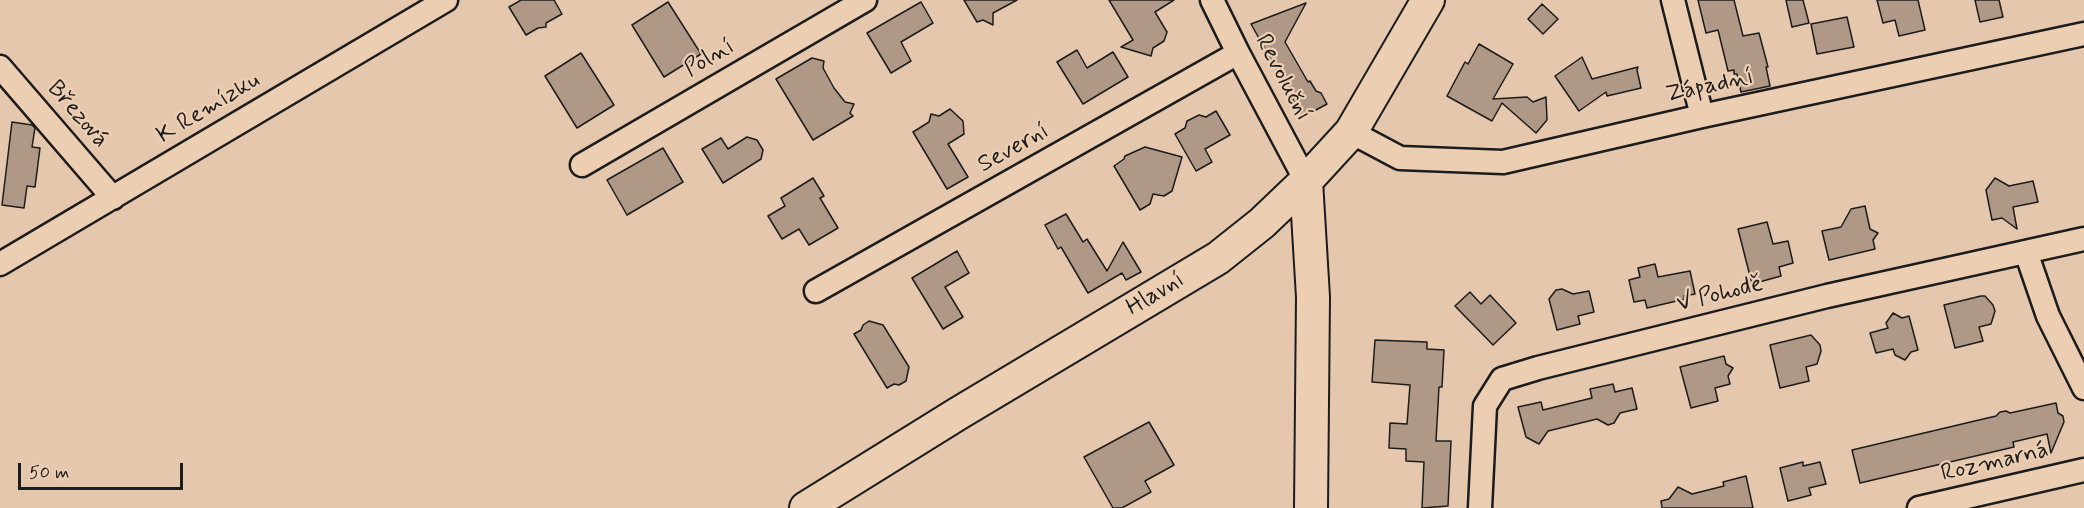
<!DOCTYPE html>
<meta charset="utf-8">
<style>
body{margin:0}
#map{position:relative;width:2084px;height:508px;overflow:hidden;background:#e4c7ac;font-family:Mynerve,sans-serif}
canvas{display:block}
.scale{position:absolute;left:18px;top:463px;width:165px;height:27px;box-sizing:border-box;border:3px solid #1c1c1c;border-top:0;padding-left:8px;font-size:18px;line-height:21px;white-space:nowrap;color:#1c1c1c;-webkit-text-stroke:4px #ecceb2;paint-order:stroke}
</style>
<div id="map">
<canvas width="2084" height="508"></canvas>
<div class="scale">50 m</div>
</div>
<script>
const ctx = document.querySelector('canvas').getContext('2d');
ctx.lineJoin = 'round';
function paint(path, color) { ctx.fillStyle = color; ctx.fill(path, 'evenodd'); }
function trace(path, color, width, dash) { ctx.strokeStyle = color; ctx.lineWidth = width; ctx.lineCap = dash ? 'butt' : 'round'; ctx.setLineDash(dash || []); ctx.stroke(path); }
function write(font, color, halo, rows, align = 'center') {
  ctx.font = font + ' Mynerve,sans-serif'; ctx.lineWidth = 4.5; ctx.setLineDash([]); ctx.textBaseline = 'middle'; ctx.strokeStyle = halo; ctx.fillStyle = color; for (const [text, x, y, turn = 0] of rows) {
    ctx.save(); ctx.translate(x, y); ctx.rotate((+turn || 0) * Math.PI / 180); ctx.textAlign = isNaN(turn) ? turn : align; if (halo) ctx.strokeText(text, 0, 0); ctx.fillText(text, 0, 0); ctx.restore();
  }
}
const building = new Path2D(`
 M 521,0 L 554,0 L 562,14 L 546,23 L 546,27 L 538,28 L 526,35 L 509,7 Z
 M 964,0 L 1017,0 L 993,13 L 993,25 L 983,20 L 977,22 Z
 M 1109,0 L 1174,0 L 1155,12 L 1167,32 L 1164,41 L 1153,48 L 1151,56 L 1121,47 L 1133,40 Z
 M 1698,0 L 1734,0 L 1743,36 L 1759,33 L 1768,67 L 1766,67 L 1770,86 L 1741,92 L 1737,74 L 1734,74 L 1734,70 L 1728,71 L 1718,30 L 1706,33 Z
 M 1786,0 L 1803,0 L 1809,23 L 1792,27 Z
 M 1877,0 L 1918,0 L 1925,30 L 1899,36 L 1895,20 L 1883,23 Z
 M 1975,0 L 1999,0 L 2003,17 L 1980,22 Z
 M 668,2 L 701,54 L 664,77 L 632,25 Z
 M 921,2 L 933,23 L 901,42 L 911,61 L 891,73 L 867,33 Z
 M 1306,3 L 1285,42 L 1308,82 L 1310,81 L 1316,91 L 1321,93 L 1327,104 L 1303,117 L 1251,24 Z
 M 1542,4 L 1558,19 L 1543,34 L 1528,19 Z
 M 1847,17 L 1854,47 L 1817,54 L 1811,24 Z
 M 1479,44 L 1513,64 L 1493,99 L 1527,97 L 1533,102 L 1546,97 L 1547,120 L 1536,133 L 1502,103 L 1492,121 L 1447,96 L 1465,62 L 1468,64 Z
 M 1077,50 L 1087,68 L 1113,52 L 1128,77 L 1083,104 L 1057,62 Z
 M 581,53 L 614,105 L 577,128 L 545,76 Z
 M 1582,57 L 1592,79 L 1638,67 L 1637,70 L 1641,88 L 1607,96 L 1606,92 L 1579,111 L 1555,76 Z
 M 812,58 L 824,61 L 823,68 L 834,88 L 845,102 L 854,104 L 850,113 L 853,116 L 813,140 L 776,79 Z
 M 950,109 L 963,121 L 964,134 L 948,144 L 968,177 L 947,189 L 913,132 L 929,122 L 931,114 L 939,116 Z
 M 1216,111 L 1230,135 L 1205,149 L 1212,162 L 1196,171 L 1175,134 L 1185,128 L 1187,121 L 1199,115 L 1206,117 Z
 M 12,122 L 32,125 L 35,128 L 32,147 L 40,148 L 35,187 L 27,186 L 24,208 L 2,205 Z
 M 747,137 L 757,140 L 763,150 L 761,159 L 723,183 L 702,149 L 721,138 L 728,149 Z
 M 1145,147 L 1182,157 L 1172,191 L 1164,196 L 1153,194 L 1150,204 L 1140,210 L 1114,166 L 1124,159 L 1125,156 Z
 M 663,148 L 683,182 L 627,215 L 607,180 Z
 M 813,178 L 824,196 L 820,198 L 838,228 L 809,245 L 799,229 L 782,239 L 768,216 L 785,206 L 781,198 Z
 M 1995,178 L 2009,186 L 2033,181 L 2038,202 L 2013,207 L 2017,229 L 2002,218 L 1992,220 L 1986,190 Z
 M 1865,206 L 1870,229 L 1878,233 L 1873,240 L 1875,249 L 1829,260 L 1822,231 L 1841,227 L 1851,209 Z
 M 1066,214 L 1083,242 L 1087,239 L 1107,271 L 1123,242 L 1141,272 L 1126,280 L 1122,273 L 1088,293 L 1061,247 L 1058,249 L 1045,225 Z
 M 1767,222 L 1773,244 L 1788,241 L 1793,263 L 1779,267 L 1781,276 L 1752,284 L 1738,229 Z
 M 957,251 L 969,273 L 945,287 L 963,317 L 943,329 L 912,278 Z
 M 1655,264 L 1658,277 L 1690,271 L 1695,294 L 1684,296 L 1685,299 L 1647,308 L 1645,300 L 1634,302 L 1629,280 L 1640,277 L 1638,268 Z
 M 1562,289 L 1573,294 L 1589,291 L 1594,312 L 1578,316 L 1580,324 L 1557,330 L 1549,299 L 1556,290 Z
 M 1470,292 L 1481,304 L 1490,295 L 1516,323 L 1493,345 L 1455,306 Z
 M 1981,296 L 1985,296 L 1993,305 L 1995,311 L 1991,324 L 1979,327 L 1983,341 L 1955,348 L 1944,305 Z
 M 1893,313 L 1902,318 L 1909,316 L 1918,350 L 1911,352 L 1905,360 L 1895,355 L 1893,349 L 1876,353 L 1870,333 L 1888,328 L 1886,323 Z
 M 869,321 L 883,325 L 909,367 L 906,381 L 899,385 L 894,384 L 887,388 L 854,334 L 861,330 L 863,325 Z
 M 1811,335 L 1820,345 L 1821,351 L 1817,364 L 1806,367 L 1809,381 L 1780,388 L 1770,345 Z
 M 1375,340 L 1427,342 L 1427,349 L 1444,350 L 1442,387 L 1439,387 L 1436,441 L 1451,441 L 1448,506 L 1422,508 L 1424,462 L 1406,461 L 1406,449 L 1389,448 L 1390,423 L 1407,424 L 1410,385 L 1372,382 Z
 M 1724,356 L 1726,364 L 1733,368 L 1728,376 L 1730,384 L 1715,388 L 1718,401 L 1691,408 L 1680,367 Z
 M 1613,384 L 1615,392 L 1632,388 L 1637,409 L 1620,413 L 1614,423 L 1608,425 L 1597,419 L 1548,431 L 1539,444 L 1526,437 L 1518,407 L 1541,402 L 1543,410 L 1592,398 L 1590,389 Z
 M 2056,403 L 2058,413 L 2063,416 L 2064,422 L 2051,453 L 2047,434 L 2013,442 L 2014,447 L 1860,483 L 1852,450 L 1996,416 L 2000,412 L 2006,411 L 2010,413 Z
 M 1149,422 L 1174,465 L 1145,481 L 1151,492 L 1122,508 L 1113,508 L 1084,457 Z
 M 1803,462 L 1803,466 L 1820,462 L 1826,484 L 1809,488 L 1811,495 L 1788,501 L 1780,468 Z
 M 1746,476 L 1753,508 L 1662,508 L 1661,501 L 1669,499 L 1678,487 L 1692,494 L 1724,486 L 1723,482 Z`);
const street = new Path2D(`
 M 1212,0 L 1238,53 L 1306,181
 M 1673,0 L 1702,116
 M 0,67 L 113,198
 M 1351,132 L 1400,158 L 1503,162 L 1702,116 L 2084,34
 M 582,165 L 865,0
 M 2026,252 L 2048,316 L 2084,388
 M 0,264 L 446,0
 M 816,291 L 1238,53
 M 1480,508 L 1485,406 L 1502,379 L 1538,368 L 1827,296 L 2084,239
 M 1919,508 L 2084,470`);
const secondary = new Path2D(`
 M 1306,181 L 1313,297 L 1311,508
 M 806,508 L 959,413 L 1218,258 L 1262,223 L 1306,181 L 1351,132 L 1428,0`);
const streetNames = [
 ["Polní",710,59,-30],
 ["Revoluční",1282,78,62],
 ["Západní",1710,87,-12],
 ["K Remízku",209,109,-31],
 ["Březová",77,115,49],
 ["Severní",1014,149,-29],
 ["Hlavní",1156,295,-31],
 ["V Pohodě",1720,295,-14],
 ["Rozmarná",1995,463,-13]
];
paint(building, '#af9986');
trace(building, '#1c1c1c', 1.5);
trace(street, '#1c1c1c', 27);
trace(secondary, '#1c1c1c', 36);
trace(street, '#ecceb2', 22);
trace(secondary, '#ecceb2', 32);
write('24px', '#1c1c1c', '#ecceb2', streetNames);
</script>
